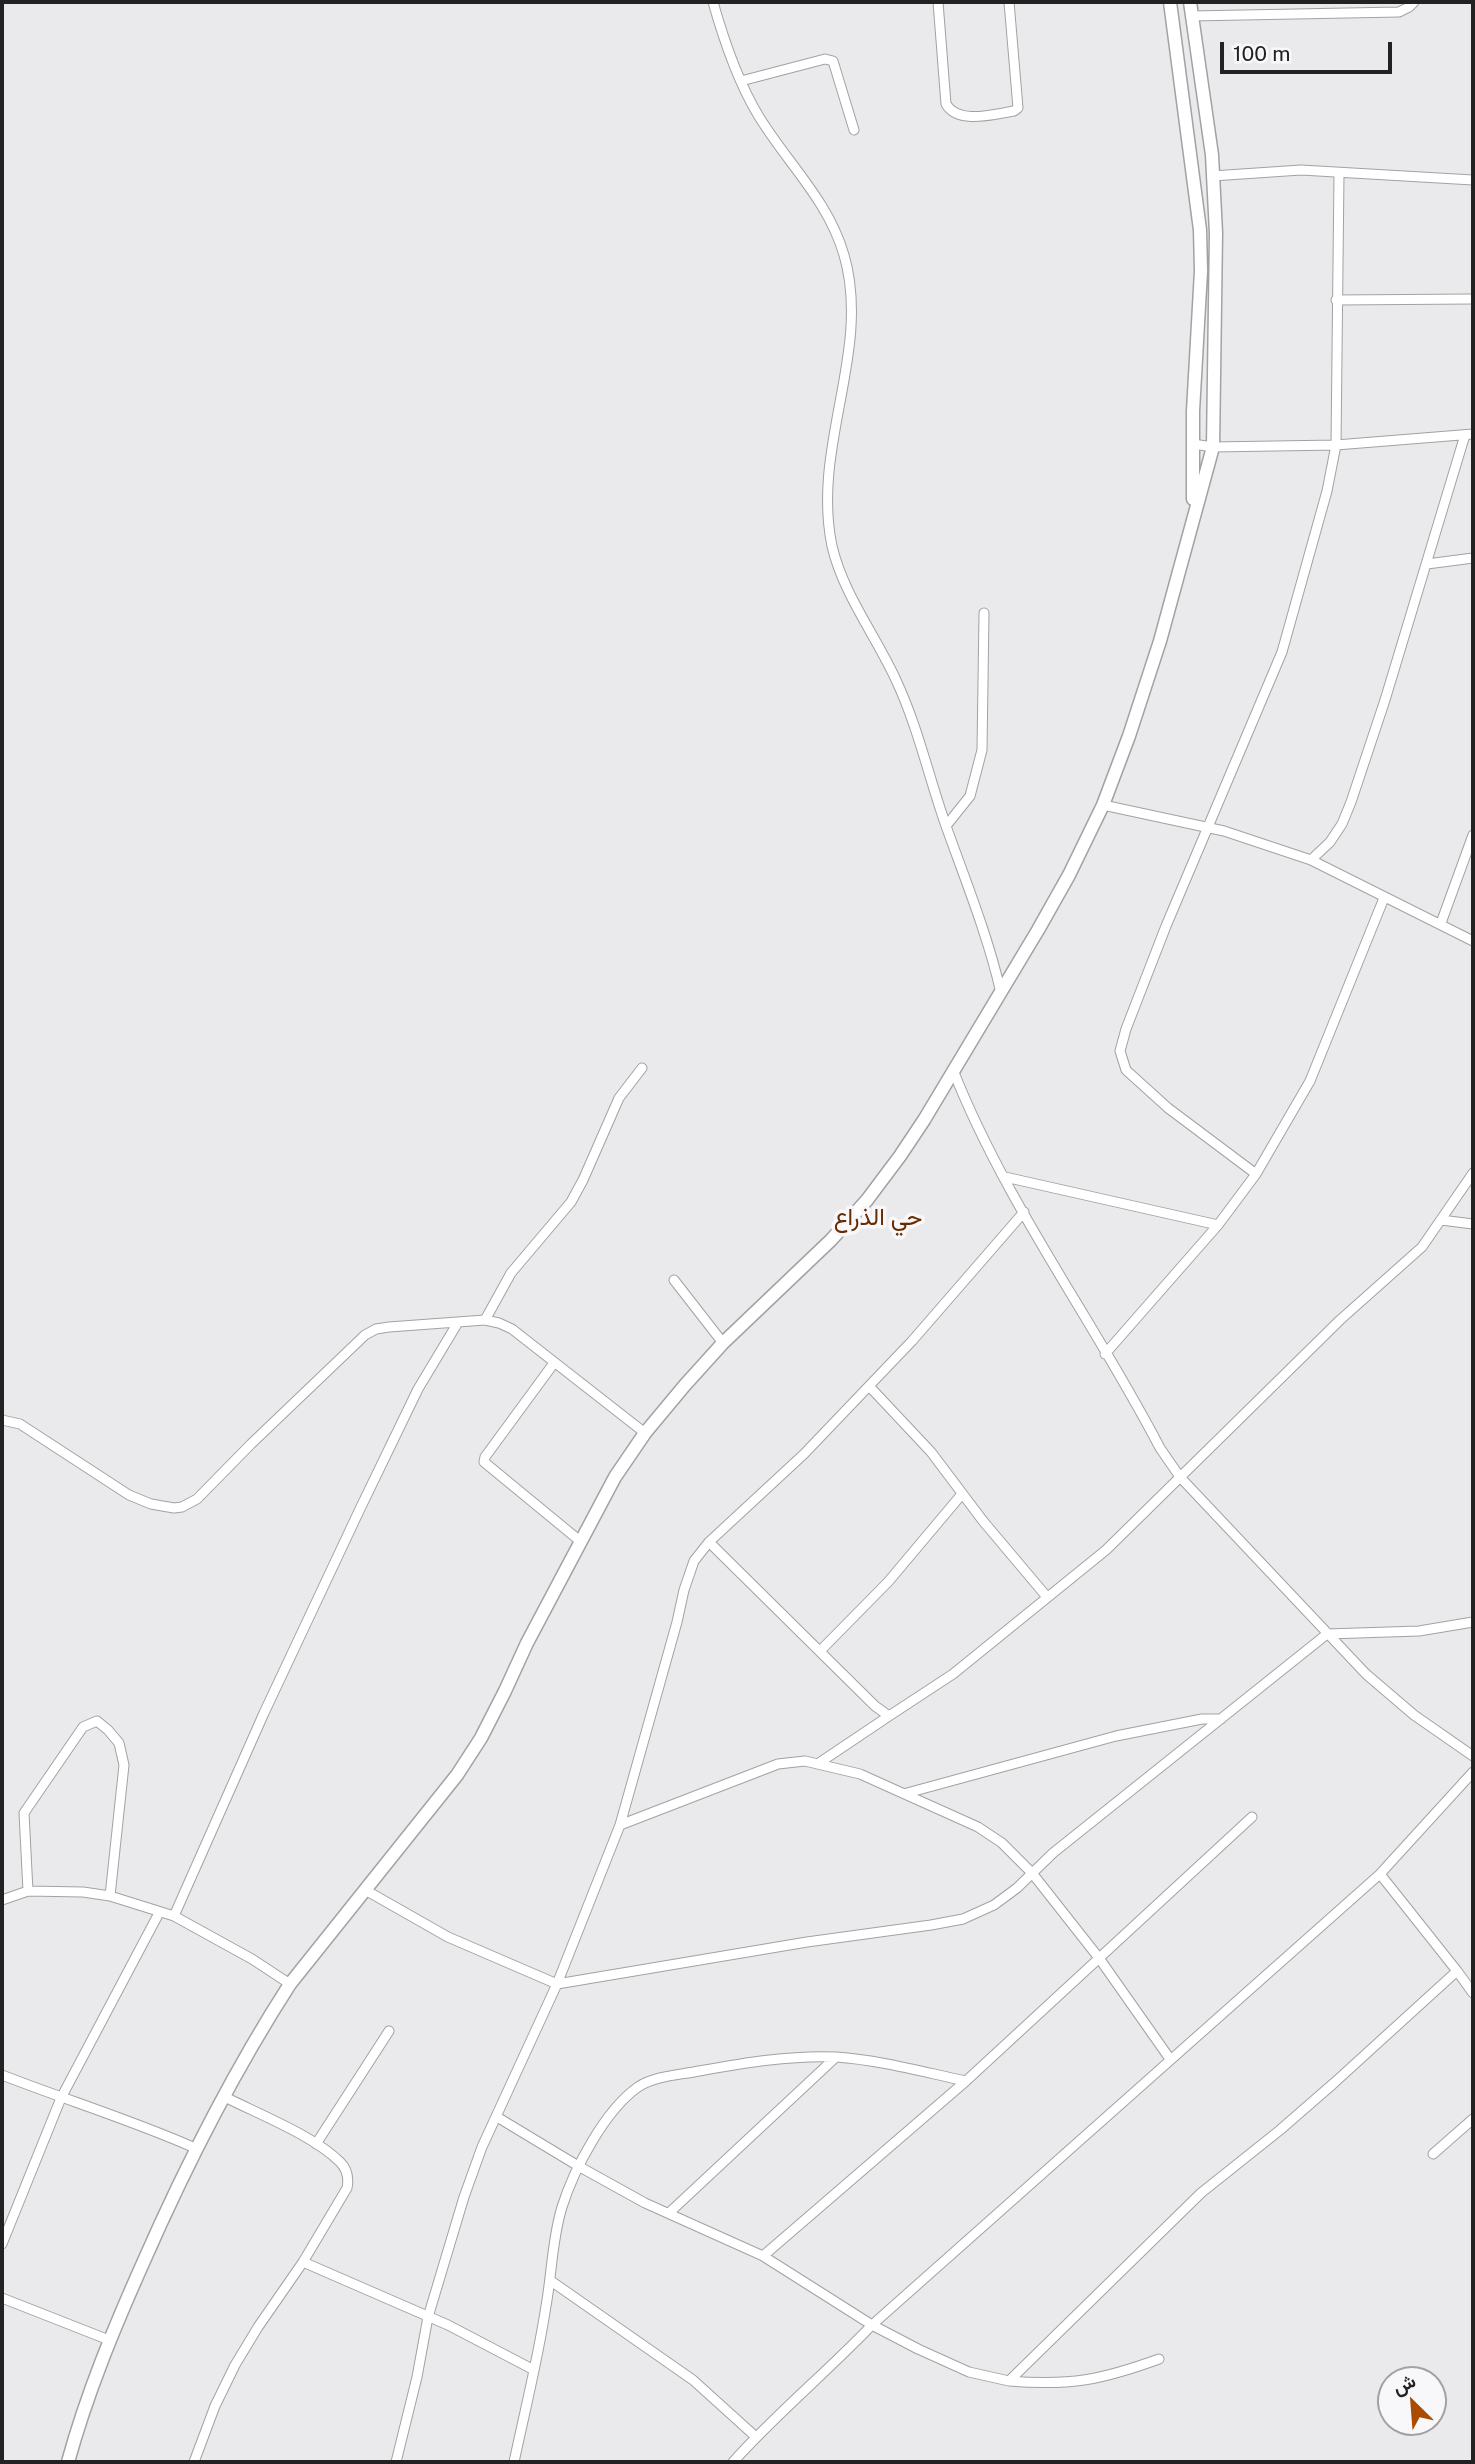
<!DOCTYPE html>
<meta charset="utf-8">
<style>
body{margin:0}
#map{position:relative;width:1475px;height:2464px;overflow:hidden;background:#eaeaed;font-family:"Public Sans",Vazirmatn,sans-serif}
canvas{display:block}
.frame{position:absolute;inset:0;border:4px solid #222223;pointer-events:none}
.north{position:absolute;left:1377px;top:2366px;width:70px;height:70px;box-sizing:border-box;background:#f8f8fb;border:2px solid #a2a2a5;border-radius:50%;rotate:335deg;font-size:19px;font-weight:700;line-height:28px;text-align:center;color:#222223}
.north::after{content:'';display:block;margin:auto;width:24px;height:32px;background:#ab4b00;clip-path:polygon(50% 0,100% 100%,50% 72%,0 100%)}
.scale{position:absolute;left:1220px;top:42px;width:172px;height:32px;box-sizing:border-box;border:4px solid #222223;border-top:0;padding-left:9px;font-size:21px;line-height:24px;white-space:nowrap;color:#222223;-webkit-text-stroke:5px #f8f8fb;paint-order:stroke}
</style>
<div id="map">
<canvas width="1475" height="2464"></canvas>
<div class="frame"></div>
<div class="north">ش</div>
<div class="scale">100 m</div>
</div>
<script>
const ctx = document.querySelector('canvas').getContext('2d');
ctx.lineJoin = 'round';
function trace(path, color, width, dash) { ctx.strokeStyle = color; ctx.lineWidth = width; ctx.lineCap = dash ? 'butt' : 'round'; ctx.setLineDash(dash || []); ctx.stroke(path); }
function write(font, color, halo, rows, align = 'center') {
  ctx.font = font + ' "Public Sans",Vazirmatn,sans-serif'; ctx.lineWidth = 7; ctx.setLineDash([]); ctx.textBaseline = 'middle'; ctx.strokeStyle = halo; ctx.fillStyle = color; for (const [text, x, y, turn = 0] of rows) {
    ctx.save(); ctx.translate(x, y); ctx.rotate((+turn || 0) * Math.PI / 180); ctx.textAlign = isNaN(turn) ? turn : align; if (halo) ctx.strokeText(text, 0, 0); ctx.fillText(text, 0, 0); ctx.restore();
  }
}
const minor = new Path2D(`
 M 713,2 C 724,41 737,80 758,115 C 787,163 828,200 844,255 C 872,351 811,446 832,546 C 843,594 876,636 896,680 C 918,727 929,778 946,826 C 966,882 988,936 1001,993
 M 938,2 L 946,104 C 958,125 994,114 1014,111 L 1018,108 L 1009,2
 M 1191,16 L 1399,12 L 1409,7 L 1414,2
 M 741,81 L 825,59 L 833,61 L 854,130
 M 1212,176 L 1301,170 L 1473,180
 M 1336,300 L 1473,299
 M 1193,444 L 1213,447 L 1336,445 L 1473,434
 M 1427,564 L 1473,558
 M 1103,805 L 1224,831 L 1311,860 L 1473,941
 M 946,826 L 970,796 L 982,750 L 984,613
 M 1311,860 L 1330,842 L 1342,824 L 1351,802 L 1385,700 L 1465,435
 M 1441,923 L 1473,835
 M 953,1070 C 1006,1204 1094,1321 1160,1448 L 1180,1477 L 1366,1674 L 1414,1715 L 1473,1756
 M 1256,1174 L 1168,1108 L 1126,1070 L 1120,1051 L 1126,1029 L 1166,926 L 1282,652 L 1327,491 L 1336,445 L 1339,174
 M 1005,1177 L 1218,1225
 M 1441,1220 L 1473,1224
 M 674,1280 L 723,1343
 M 485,1320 L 511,1273 L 571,1202 L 583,1180 L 619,1098 L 642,1068
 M 1105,1354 L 1218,1225 L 1256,1174 L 1310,1081 L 1384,898
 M 554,1363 L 485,1457 L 484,1462 L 580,1541
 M 869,1386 L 931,1452 L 983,1521 L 1047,1597
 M 2,1420 L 20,1424 L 129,1495 L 151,1504 L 174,1508 L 182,1507 L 197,1499 L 251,1444 L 365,1335 L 376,1329 L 389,1327 L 485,1320 L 499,1323 L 512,1329 L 645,1433
 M 709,1542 L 875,1706 L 889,1716 L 953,1674 L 1106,1550 L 1340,1320 L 1422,1247 L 1473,1173
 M 820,1651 L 888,1582 L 962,1494
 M 819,1763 L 889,1716
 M 907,1793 L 1116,1736 L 1202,1719 L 1221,1719
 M 620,1825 L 778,1764 L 805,1761 L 860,1774 L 978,1827 L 1002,1843 L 1032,1873 L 1099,1958 L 1170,2059
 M 28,1891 L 24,1813 L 83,1727 L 97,1721 L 108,1730 L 119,1743 L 124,1765 L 110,1896
 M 367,1891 L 448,1937 L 557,1984 L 807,1942 L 931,1925 L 963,1919 L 994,1905 L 1017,1888 L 1053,1853 L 1327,1634 L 1419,1631 L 1473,1622
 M 2,1900 L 28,1891 L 83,1892 L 110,1896 L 174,1916 L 252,1959 L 290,1984
 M 174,1916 L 264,1713 L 359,1511 L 418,1389 L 457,1324
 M 1457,1971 L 1473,1993
 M 2,2075 C 66,2100 132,2120 195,2148
 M 497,2117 L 580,2167 L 645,2203 L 763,2256 L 872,2325 L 918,2349 L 969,2372 L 1009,2381 L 1201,2193 L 1280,2130 L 1334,2083 L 1457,1971 L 1380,1874
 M 316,2144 L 389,2031
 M 1433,2154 L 1473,2119
 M 670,2212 L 836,2057
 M 2,2244 L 61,2098 L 159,1913
 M 763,2256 L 966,2081 L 1252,1817
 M 303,2262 L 448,2325 L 534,2370
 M 551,2281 L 693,2380 L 756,2437
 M 2,2298 L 109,2340
 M 1009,2381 C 1071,2386 1101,2380 1159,2359
 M 194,2462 L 215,2406 L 235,2365 L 258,2327 L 303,2262 L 347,2188 C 349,2178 347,2169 340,2162 C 313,2135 258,2114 223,2096
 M 396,2462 L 417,2377 L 428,2317 L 464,2197 L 482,2147 L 557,1984 L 620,1825 L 677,1622 L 684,1590 L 694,1561 L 709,1542 L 804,1454 L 912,1341 L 1024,1212
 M 514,2462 C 525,2410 538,2359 546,2306 C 552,2273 552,2239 562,2207 C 574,2169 605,2110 638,2087 C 654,2076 679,2075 699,2071 C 744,2063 790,2055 836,2057 C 880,2060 923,2072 966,2081
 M 733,2462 C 776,2414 827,2372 872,2325 L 1380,1874 L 1473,1772`);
const secondary = new Path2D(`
 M 1170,2 L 1200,230 L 1201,271 L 1193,411 L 1193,499
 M 68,2462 C 87,2393 114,2328 143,2263 C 186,2165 232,2074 290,1984 L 457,1775 L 481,1738 L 505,1691 L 527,1643 L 615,1477 L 645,1433 L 685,1385 L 723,1343 L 831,1240 L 867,1200 L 900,1156 L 924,1120 L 1038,930 L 1069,875 L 1103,805 L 1129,736 L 1160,641 L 1213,447 L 1216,233 L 1212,155 L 1190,2`);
const neighbourhoodNames = [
 ["حي الذراع",878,1218]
];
trace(minor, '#a2a2a5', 11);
trace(secondary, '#a2a2a5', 15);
trace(minor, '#fff', 9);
trace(secondary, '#fff', 12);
write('24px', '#672b00', '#f8f8fb', neighbourhoodNames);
</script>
